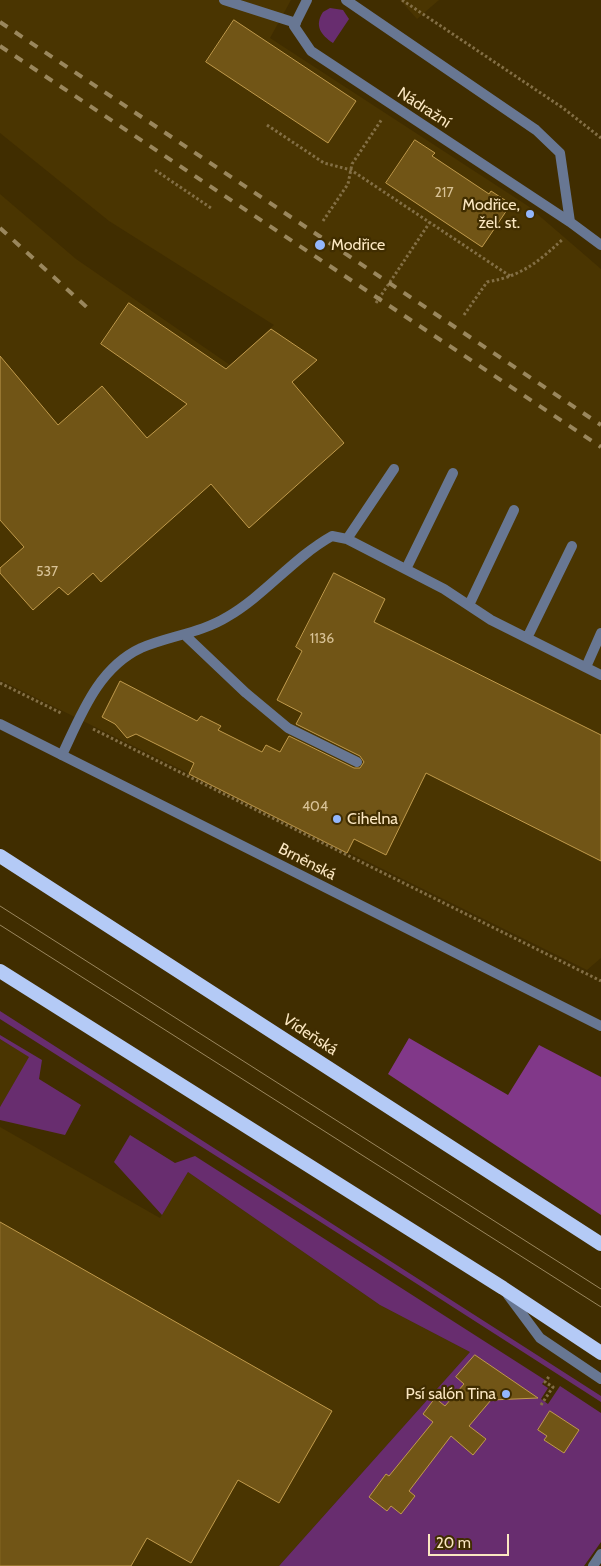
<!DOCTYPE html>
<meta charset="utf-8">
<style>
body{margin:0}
#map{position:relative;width:601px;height:1566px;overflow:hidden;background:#402d00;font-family:Cabin,sans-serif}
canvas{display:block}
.scale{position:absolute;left:428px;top:1534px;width:81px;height:22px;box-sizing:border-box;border:2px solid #fbe7c1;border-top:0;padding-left:6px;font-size:15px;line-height:18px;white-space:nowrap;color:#fbe7c1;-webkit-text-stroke:4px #402d00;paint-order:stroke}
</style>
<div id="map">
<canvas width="601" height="1566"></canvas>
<div class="scale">20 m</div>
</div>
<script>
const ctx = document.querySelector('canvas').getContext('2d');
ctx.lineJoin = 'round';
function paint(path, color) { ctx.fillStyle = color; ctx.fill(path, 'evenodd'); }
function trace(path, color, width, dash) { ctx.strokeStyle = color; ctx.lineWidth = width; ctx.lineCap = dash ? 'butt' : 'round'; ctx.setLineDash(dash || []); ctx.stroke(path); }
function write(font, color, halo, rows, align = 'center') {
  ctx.font = font + ' Cabin,sans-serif'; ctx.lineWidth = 4.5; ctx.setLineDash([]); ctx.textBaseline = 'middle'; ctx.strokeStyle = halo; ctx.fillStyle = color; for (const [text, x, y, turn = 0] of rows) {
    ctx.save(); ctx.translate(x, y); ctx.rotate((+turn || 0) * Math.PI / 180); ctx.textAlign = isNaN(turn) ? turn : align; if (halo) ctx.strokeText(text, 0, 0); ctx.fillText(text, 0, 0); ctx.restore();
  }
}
const built = new Path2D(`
 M 0,0 L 291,0 L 270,38 L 528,206 L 601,269 L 601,958 L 587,970 L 0,680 L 0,194 L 76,259 L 230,365 L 274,325 L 109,221 L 0,133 Z
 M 400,0 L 439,0 L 417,19 Z
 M 0,1039 L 30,1057 L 0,1107 Z
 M 0,1127 L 160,1218 L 188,1172 L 380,1305 L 470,1352 L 279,1566 L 0,1566 Z`);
const green = new Path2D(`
 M 330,8 L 343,10 L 349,19 L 333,43 C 321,35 314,26 323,12 Z
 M 0,1011 L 601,1396 L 601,1402 L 322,1223 L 0,1019 Z
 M 0,1035 L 42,1060 L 39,1079 L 81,1105 L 65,1135 L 0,1120 L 0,1107 L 29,1057 L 0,1039 Z
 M 130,1135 L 175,1163 L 195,1156 L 545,1380 L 542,1384 L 548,1388 L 541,1399 L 548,1404 L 560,1386 L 601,1413 L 601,1542 L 584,1566 L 279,1566 L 470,1352 L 380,1305 L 188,1172 L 162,1215 L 114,1162 Z`);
const forest = new Path2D(`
 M 409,1038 L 508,1095 L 539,1045 L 601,1077 L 601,1215 L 388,1074 Z`);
const building = new Path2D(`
 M 234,20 L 356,101 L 328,143 L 206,62 Z
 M 415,140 L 435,153 L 432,156 L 489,194 L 491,191 L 511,204 L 482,247 L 386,183 Z
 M 129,303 L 226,369 L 271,329 L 317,360 L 292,382 L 344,443 L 249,528 L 211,484 L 101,582 L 93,573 L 68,595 L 59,587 L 33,610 L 0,573 L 0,568 L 24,547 L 0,520 L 0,356 L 58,425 L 102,386 L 147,438 L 187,404 L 101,344 Z
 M 334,573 L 385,599 L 374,622 L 601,735 L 601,861 L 426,773 L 386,855 L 354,839 L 347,853 L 189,774 L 194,763 L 136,734 L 127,738 L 115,724 L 102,717 L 120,681 L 197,721 L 201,716 L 221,726 L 218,730 L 262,752 L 266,745 L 280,752 L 289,736 L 354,768 L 360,768 L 364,762 L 360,756 L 296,724 L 302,713 L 277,700 L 302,651 L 296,647 Z
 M 0,1222 L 332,1411 L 279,1503 L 238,1480 L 191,1563 L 147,1538 L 131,1566 L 0,1566 Z
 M 475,1355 L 538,1398 L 491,1400 L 469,1426 L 486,1439 L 473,1455 L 451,1436 L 409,1491 L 415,1496 L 401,1514 L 391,1506 L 387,1511 L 369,1497 L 386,1474 L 389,1476 L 433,1422 L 423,1414 L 435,1398 L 445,1406 L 464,1384 L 456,1377 Z
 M 550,1411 L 579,1430 L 564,1453 L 544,1440 L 547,1436 L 538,1430 Z`);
const path = new Path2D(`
 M 402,0 L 563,108 L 601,138
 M 267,125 L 324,163 L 351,170 L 510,276
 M 155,170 L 211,208
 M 323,221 L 348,184 L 352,164 L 382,119
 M 376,303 L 430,222
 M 464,315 L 487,282 C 522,276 538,262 563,239
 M 0,683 L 61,713
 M 93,729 L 601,981
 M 541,1405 L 553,1387 L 545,1382 L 550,1375`);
const service = new Path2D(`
 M 224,0 L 296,23
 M 307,0 L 294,26 L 311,51 L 570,222 L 601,245
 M 346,0 L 536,130 L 560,153 L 570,222
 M 347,539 L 394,469
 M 406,569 L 453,473
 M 469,605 L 514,510
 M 186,636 L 246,693 L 288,728 L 357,762
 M 527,638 L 572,546
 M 586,667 L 601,633
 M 62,755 C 81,715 98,668 141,648 C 169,636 201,633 227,617 C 265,595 293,558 332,536 L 347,539 L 444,589 L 491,620 L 601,675
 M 508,1295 L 540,1338 L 601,1379`);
const minor = new Path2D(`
 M 593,1566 L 601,1554`);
const tertiary = new Path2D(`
 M 0,724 L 601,1026`);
const trunk = new Path2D(`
 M 0,856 L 601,1244
 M 0,971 L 503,1288 L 601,1353`);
const tram = new Path2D(`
 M 0,906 L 601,1289
 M 0,925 L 601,1307`);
const rail = new Path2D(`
 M 0,22 L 601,425
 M 0,46 L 601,447
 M 0,228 L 92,312`);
const markers = [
 [530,214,5,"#93b7fd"],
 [320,245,6,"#93b7fd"],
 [337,819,5,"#93b7fd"],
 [506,1394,5,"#93b7fd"]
];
const numberNames = [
 ["217",444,193],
 ["537",47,572],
 ["1136",322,639],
 ["404",315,807]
];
const streetNames = [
 ["Nádražní",424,108,33],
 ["Brněnská",307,862,27],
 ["Vídeňská",310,1035,33]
];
const poiNames = [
 ["Modřice,",520,205],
 ["žel. st.",520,223],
 ["Modřice",331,245,"left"],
 ["Cihelna",347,819,"left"],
 ["Psí salón Tina",496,1394]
];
paint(built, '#4a3501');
paint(green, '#682d6f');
paint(forest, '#813889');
paint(building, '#715516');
trace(building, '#c09a4c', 1);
trace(path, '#836f45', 3, [2.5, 2.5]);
trace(service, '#687793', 10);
trace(minor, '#687793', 10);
trace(tertiary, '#687793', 10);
trace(trunk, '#b4caf6', 14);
trace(tram, '#9a875d', 1);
trace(rail, '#9a875d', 4, [9, 9]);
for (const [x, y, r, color] of markers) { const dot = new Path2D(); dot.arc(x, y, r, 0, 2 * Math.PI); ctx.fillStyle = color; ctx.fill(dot); trace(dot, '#402d00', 2); }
write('14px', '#d8c296', null, numberNames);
write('16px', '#fbe7c1', '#402d00', streetNames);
write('16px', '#fbe7c1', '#402d00', poiNames, 'right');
</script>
